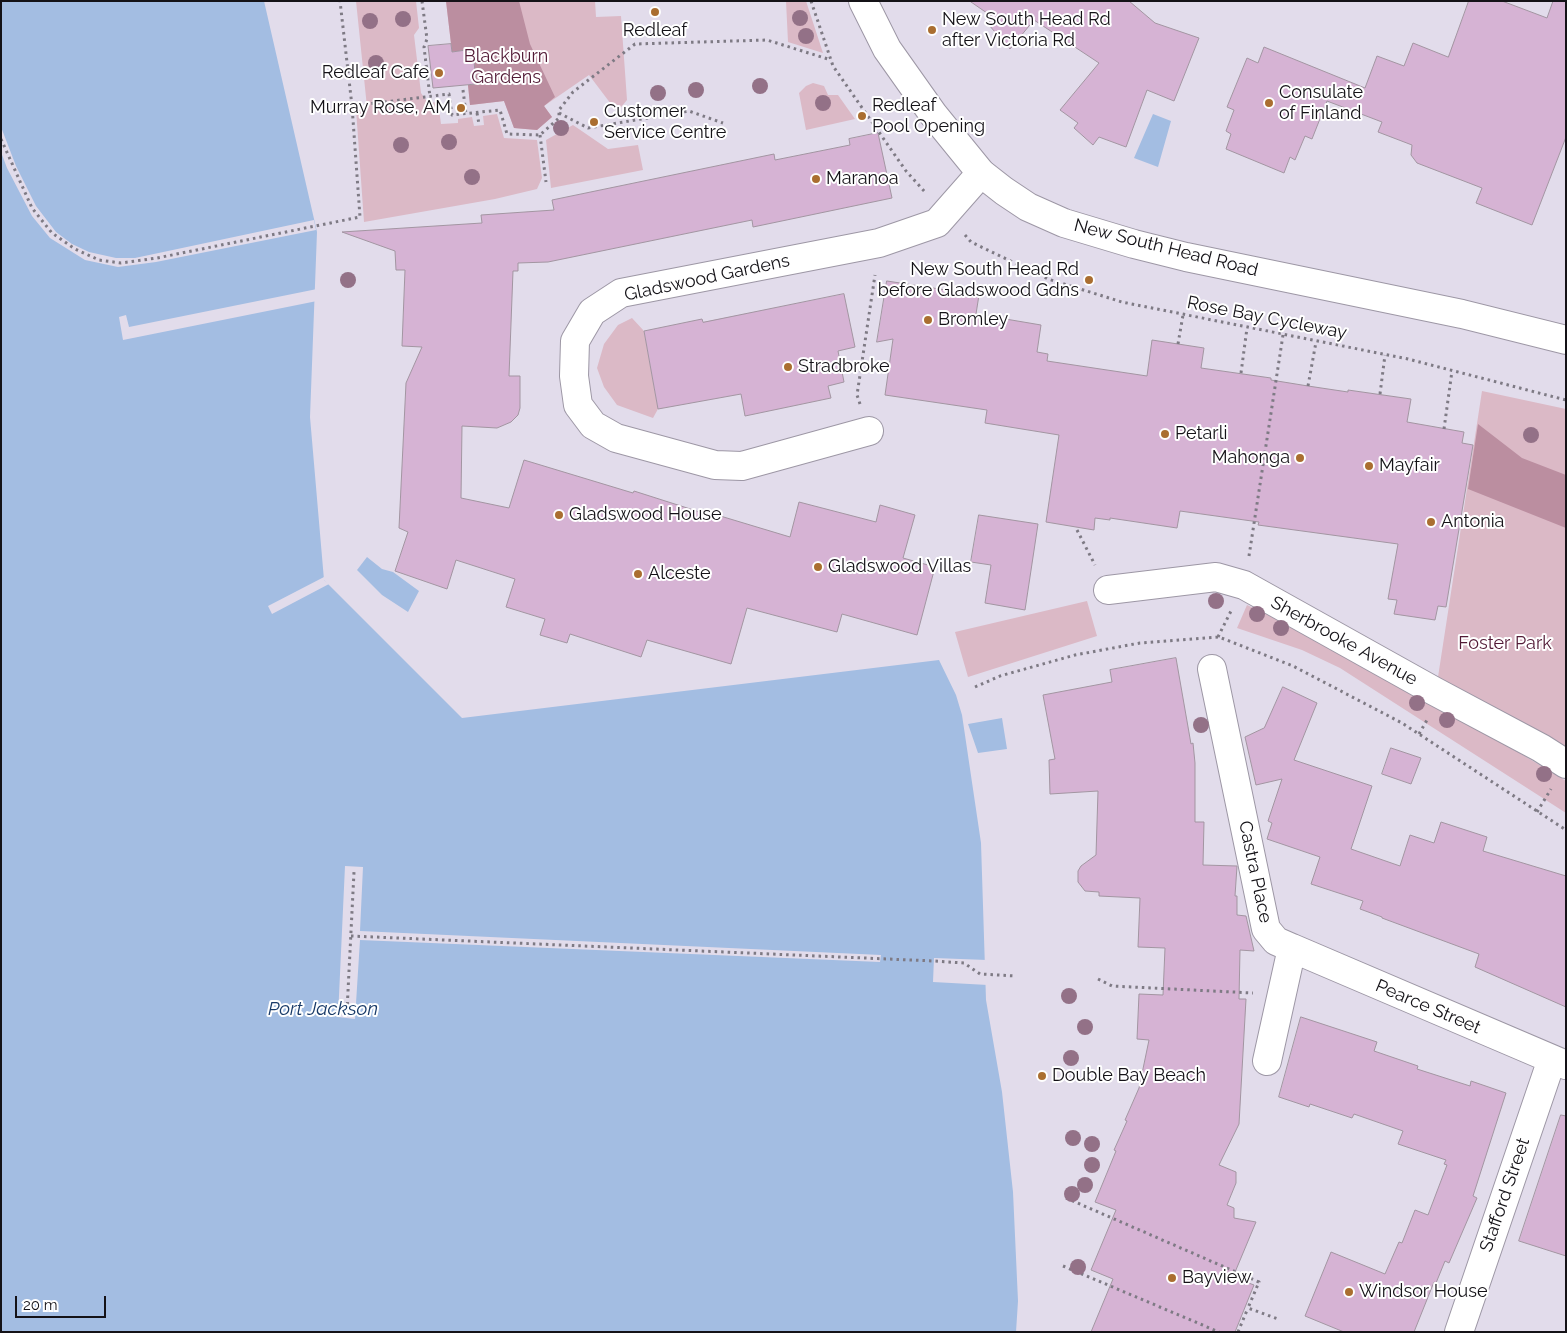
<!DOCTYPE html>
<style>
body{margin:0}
#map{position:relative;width:1567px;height:1333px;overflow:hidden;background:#e2dceb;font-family:Raleway,sans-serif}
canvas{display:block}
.frame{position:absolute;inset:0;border:2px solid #141217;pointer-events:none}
.scale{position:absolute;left:15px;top:1296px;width:91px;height:22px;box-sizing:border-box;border:2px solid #141217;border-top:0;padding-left:6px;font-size:15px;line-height:18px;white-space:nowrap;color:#141217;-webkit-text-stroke:4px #fff;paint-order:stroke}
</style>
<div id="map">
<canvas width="1567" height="1333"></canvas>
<div class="frame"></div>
<div class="scale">20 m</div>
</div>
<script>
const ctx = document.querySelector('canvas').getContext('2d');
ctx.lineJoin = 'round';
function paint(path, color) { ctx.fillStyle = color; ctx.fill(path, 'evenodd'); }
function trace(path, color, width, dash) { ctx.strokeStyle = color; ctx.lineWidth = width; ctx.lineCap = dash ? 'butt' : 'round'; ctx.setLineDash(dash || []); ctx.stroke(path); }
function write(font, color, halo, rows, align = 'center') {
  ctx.font = font + ' Raleway,sans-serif'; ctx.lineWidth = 4; ctx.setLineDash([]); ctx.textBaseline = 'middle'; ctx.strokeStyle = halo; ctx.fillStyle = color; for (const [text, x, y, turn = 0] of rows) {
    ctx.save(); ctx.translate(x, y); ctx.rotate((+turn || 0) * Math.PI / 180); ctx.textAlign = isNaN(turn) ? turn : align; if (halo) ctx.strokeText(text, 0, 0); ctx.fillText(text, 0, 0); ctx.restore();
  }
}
const green = new Path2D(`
 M 356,1 L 416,1 L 419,28 L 414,35 L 421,93 L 428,103 L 438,102 L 441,124 L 458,123 L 458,119 L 472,117 L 474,126 L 484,125 L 483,116 L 497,114 L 504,138 L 537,140 L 542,178 L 537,189 L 495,199 L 364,222 L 356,109 L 367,107 Z
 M 446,1 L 595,1 L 596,17 L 621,16 L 627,100 L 617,112 L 589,75 L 544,106 L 552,117 L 537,130 L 514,128 L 504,101 L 470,105 L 468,85 L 476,84 L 473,49 L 452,52 Z
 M 786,1 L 806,1 L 823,53 L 788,42 Z
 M 813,83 L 824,86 L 828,95 L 838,95 L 855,119 L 806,130 L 799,93 L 806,86 Z
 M 573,125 L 608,149 L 638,145 L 643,170 L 551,188 L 546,140 Z
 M 632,318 L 644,331 L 658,409 L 653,418 L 617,405 L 604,387 L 597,368 L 604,344 L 618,325 Z
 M 1482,391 L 1566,409 L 1566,747 L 1438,677 Z
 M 1087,601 L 1097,636 L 968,677 L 955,632 Z
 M 1247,605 L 1306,632 L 1523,755 L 1566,781 L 1566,813 L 1340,668 L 1302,650 L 1237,628 Z`);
const forest = new Path2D(`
 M 446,1 L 519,1 L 530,44 L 555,97 L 544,106 L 552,117 L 537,130 L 514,128 L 504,101 L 470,105 L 468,85 L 476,84 L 473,49 L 452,52 Z
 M 1478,424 L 1522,458 L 1566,475 L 1566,528 L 1468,489 Z`);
const water = new Path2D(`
 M 1,1 L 264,1 L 317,232 L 310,417 L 324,580 L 462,718 L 939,660 L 956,695 L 962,715 L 981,843 L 986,1000 L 1002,1092 L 1013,1192 L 1018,1301 L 1016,1332 L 1,1332 Z
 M 1153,114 L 1171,121 L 1158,167 L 1134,158 Z
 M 367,557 L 382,569 L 393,572 L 419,591 L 408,612 L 382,595 L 357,570 Z
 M 1002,718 L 1007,749 L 978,753 L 968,724 Z`);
const pier = new Path2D(`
 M 1,127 L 16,166 L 36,206 L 56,232 L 72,244 L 89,252 L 116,258 L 135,258 L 314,220 L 316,230 L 156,262 L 118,267 L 85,260 L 50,238 L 32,216 L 7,168 L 1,152 Z
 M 317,289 L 317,301 L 123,340 L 119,317 L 126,315 L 129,327 Z
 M 324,577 L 324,580 L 329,584 L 272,614 L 268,606 Z
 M 345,866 L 363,867 L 360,931 L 881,955 L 880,962 L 360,940 L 355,1019 L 338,1017 Z
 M 934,958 L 987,960 L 988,985 L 933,982 Z`);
const building = new Path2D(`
 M 970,1 L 1129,1 L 1155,23 L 1199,38 L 1174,101 L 1147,90 L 1126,147 L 1099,137 L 1093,145 L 1074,128 L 1078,123 L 1060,110 L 1099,63 L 1034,20 L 1010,49 L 988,24 L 992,17 Z
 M 1469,1 L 1502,1 L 1547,18 L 1553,1 L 1566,1 L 1566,137 L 1532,225 L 1476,203 L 1482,188 L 1417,163 L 1411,155 L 1412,145 L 1378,132 L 1382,122 L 1327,101 L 1312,139 L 1305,136 L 1295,160 L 1290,157 L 1284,173 L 1226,149 L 1231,134 L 1226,131 L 1234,110 L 1227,107 L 1247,58 L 1258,63 L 1264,47 L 1365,88 L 1377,56 L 1404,66 L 1413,43 L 1448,57 Z
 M 451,44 L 452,52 L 473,49 L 476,84 L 433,88 L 428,46 Z
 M 878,133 L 892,198 L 753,227 L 752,220 L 548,262 L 518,263 L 518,271 L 513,271 L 509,376 L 520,376 L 520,408 L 518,415 L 511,422 L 497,428 L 462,426 L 461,498 L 509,508 L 524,460 L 633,493 L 634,491 L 706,514 L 707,512 L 790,537 L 799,502 L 876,522 L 880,505 L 915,515 L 903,558 L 935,567 L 917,635 L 842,614 L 837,632 L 747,608 L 731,664 L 647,640 L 641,657 L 570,634 L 567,643 L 540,635 L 545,619 L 506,607 L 515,579 L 456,560 L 447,589 L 395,571 L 408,532 L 399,528 L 406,383 L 422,347 L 402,346 L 405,270 L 396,270 L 395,251 L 342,232 L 482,223 L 481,215 L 554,210 L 552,200 L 774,154 L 775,160 L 850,145 L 849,139 Z
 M 887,281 L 979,295 L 976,314 L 1041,325 L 1037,352 L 1048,354 L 1047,361 L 1147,376 L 1152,340 L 1204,348 L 1201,368 L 1271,378 L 1271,380 L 1308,386 L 1348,392 L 1348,390 L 1411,399 L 1407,422 L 1464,432 L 1462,443 L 1473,445 L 1446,607 L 1438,606 L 1435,620 L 1394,614 L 1397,600 L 1388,599 L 1398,544 L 1258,525 L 1259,522 L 1180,511 L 1177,528 L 1110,518 L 1110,520 L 1095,518 L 1094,530 L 1046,522 L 1059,435 L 985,423 L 987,410 L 885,395 L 893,339 L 877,342 Z
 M 844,294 L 855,347 L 838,351 L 844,382 L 828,386 L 831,398 L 745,416 L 741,394 L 658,409 L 644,331 L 702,319 L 703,322 Z
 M 979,515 L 1038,524 L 1025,610 L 985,603 L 991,565 L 971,562 Z
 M 1176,658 L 1191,744 L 1193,743 L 1195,763 L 1195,822 L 1204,822 L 1203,865 L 1237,866 L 1235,896 L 1237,896 L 1237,915 L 1246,916 L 1254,951 L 1240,950 L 1239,999 L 1246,999 L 1239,1124 L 1219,1165 L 1236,1172 L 1236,1183 L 1227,1205 L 1234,1208 L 1234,1218 L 1256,1222 L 1233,1277 L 1254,1285 L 1235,1332 L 1091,1332 L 1113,1279 L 1091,1270 L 1116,1210 L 1095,1202 L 1116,1151 L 1114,1150 L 1127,1121 L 1125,1120 L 1139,1088 L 1149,1040 L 1137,1039 L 1139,994 L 1163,995 L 1165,948 L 1138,947 L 1140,898 L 1099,896 L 1099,892 L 1085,891 L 1078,882 L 1078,871 L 1081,866 L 1096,855 L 1098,791 L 1050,794 L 1049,760 L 1055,759 L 1043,695 L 1112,682 L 1110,670 Z
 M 1283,687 L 1317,703 L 1294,760 L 1372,786 L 1351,849 L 1400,866 L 1410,835 L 1434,843 L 1441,822 L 1487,837 L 1483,851 L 1566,876 L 1566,1007 L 1475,967 L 1479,954 L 1382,918 L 1382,917 L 1360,909 L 1363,901 L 1311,884 L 1320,857 L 1267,839 L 1272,823 L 1268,821 L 1282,779 L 1256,785 L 1245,737 L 1264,728 Z
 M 1391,748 L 1421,758 L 1411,784 L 1382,774 Z
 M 1301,1017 L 1377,1042 L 1374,1051 L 1418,1066 L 1417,1069 L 1470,1086 L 1471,1081 L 1506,1093 L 1473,1196 L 1477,1198 L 1449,1263 L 1445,1261 L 1436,1283 L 1434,1282 L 1414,1332 L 1344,1332 L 1305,1316 L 1331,1252 L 1385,1274 L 1399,1242 L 1402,1243 L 1415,1210 L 1428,1215 L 1447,1165 L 1444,1164 L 1446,1160 L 1398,1144 L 1403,1131 L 1354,1114 L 1352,1118 L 1310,1104 L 1309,1107 L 1279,1097 Z
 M 1561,1115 L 1566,1116 L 1566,1256 L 1519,1241 Z`);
const path = new Path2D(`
 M 422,1 L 427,39 L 424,47 L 430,97
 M 811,1 L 833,66 L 906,171 L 925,192
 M 463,90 L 466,114
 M 352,106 L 449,94 L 452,115 L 500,110 L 507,134 L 540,135 L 559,118 L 559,110 L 573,92 L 635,44 L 767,40 L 831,60
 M 477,113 L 479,124
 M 559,113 L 588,128 L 689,111 L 723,123
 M 540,135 L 546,182
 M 1,139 L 32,208 L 52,233 L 75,249 L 99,260 L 121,263 L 157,258 L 360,217 L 352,106 L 340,1
 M 965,235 L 971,242 L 1048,279 L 1122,302 L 1408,359 L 1566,400
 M 1178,344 L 1183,315
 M 1241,373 L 1247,328
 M 1308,386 L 1316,342
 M 1380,394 L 1385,355
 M 860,404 L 857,395 L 875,275
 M 1444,429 L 1452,371
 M 1077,530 L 1095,565
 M 1249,556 L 1283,335
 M 1218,637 L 1231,611
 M 975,687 L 1000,676 L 1075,655 L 1140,643 L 1219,637 L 1293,666 L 1402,723 L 1566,830
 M 1419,734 L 1427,720
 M 1537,812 L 1551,789
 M 351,936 L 934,961 L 964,963 L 980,974 L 1015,976
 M 1098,979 L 1112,986 L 1253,993
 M 347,1011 L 354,872
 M 1066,1198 L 1259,1282 L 1248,1308 L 1278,1319
 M 1063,1266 L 1219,1332
 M 1238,1332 L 1248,1308`);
const minor = new Path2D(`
 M 869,431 L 742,466 L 715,465 L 616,438 L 593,425 L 578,405 L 574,376 L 575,341 L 592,312 L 621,293 L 879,243 L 937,223 L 981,173
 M 1108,590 L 1216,577 L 1244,585 L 1434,691 L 1541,748 L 1566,764
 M 1212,669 L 1266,929 L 1276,941 L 1292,948 L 1267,1061
 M 1292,948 L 1566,1065
 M 1459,1332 L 1552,1059`);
const major = new Path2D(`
 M 863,1 L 887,49 L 933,114 L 981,173 L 1004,191 L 1028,207 L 1064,223 L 1134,244 L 1186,257 L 1462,314 L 1566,340`);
const trees = [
 [800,18],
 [403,19],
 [370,21],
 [806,36],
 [376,63],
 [760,86],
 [696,90],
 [658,93],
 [823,103],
 [561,128],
 [449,142],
 [401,145],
 [472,177],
 [348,280],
 [1531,435],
 [1216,601],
 [1257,614],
 [1281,628],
 [1417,703],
 [1447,720],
 [1201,725],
 [1544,774],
 [1069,996],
 [1085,1027],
 [1071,1058],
 [1073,1138],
 [1092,1144],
 [1092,1165],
 [1085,1185],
 [1072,1194],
 [1078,1267]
];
const markers = [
 [655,12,5,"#aa6e30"],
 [932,30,5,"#aa6e30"],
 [439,73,5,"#aa6e30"],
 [1269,103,5,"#aa6e30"],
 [461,108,5,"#aa6e30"],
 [862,116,5,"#aa6e30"],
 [594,122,5,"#aa6e30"],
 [816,179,5,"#aa6e30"],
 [1089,280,5,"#aa6e30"],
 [928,320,5,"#aa6e30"],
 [788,367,5,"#aa6e30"],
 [1165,434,5,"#aa6e30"],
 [1300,458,5,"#aa6e30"],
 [1369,466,5,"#aa6e30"],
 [559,515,5,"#aa6e30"],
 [1431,522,5,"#aa6e30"],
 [818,567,5,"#aa6e30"],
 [638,574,5,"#aa6e30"],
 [1042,1076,5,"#aa6e30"],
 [1172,1278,5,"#aa6e30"],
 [1349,1292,5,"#aa6e30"]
];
const poiNames = [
 ["New South Head Rd",942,20],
 ["after Victoria Rd",942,41],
 ["Redleaf",655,31,"center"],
 ["Redleaf Cafe",429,73,"right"],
 ["Consulate",1279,93],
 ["of Finland",1279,114],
 ["Redleaf",872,106],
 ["Pool Opening",872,127],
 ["Murray Rose, AM",451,108,"right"],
 ["Customer",604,112],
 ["Service Centre",604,133],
 ["Maranoa",826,179],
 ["New South Head Rd",1079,270,"right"],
 ["before Gladswood Gdns",1079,291,"right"],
 ["Bromley",938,320],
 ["Stradbroke",798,367],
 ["Petarli",1175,434],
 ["Mahonga",1290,458,"right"],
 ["Mayfair",1379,466],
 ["Gladswood House",569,515],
 ["Antonia",1441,522],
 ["Gladswood Villas",828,567],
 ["Alceste",648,574],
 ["Double Bay Beach",1052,1076],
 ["Bayview",1182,1278],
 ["Windsor House",1359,1292]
];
const parkNames = [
 ["Blackburn",506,57],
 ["Gardens",506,78],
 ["Foster Park",1505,644]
];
const streetNames = [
 ["New South Head Road",1166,248,14],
 ["Gladswood Gardens",707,278,-12],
 ["Rose Bay Cycleway",1267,318,11],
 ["Sherbrooke Avenue",1344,641,29],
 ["Castra Place",1255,872,78],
 ["Pearce Street",1428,1007,23],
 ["Stafford Street",1505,1195,-71]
];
const waterNames = [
 ["Port Jackson",323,1009]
];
paint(green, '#dbb9c6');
paint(forest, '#bb8ea0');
paint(water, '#a3bde2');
paint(pier, '#e2dceb');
paint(building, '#d6b3d4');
trace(building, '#a295a1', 1);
trace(minor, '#9d97a5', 30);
trace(major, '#9d97a5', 30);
trace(path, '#7e7a84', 3, [2.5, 4]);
trace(minor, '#fff', 28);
trace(major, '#fff', 28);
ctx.fillStyle = '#937187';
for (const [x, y] of trees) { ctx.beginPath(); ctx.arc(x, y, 8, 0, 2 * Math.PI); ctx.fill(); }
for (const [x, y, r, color] of markers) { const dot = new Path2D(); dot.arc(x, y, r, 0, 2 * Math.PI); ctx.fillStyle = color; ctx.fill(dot); trace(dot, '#fff', 2); }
write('18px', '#141217', '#fff', poiNames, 'left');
write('18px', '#521a36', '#fff', parkNames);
write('18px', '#141217', '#fff', streetNames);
write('italic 19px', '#183a68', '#fff', waterNames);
</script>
